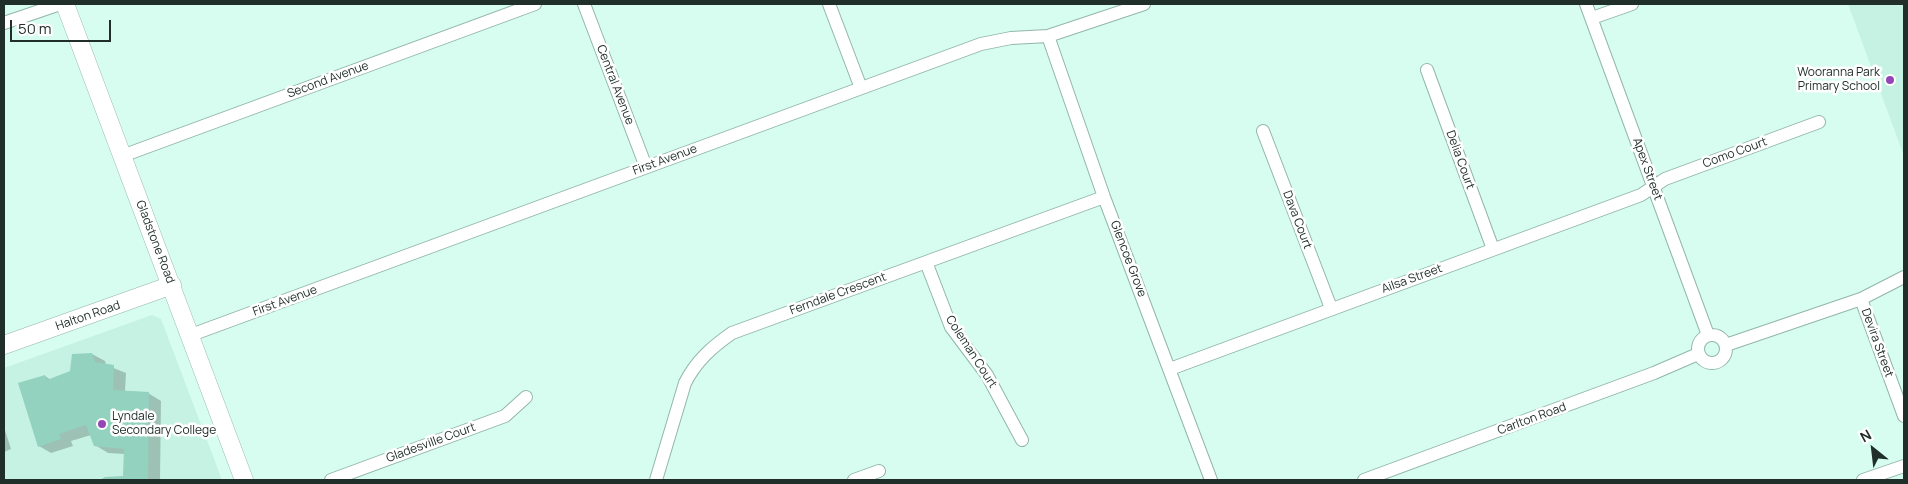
<!DOCTYPE html>
<style>
body{margin:0}
#map{position:relative;width:1908px;height:484px;overflow:hidden;background:#d7fcf0;font-family:Manrope,sans-serif}
canvas{display:block}
.frame{position:absolute;inset:0;border:5px solid #212f2a;pointer-events:none}
.north{position:absolute;left:1848px;top:424px;width:50px;height:50px;-webkit-text-stroke:4px #fff;paint-order:stroke;rotate:331deg;font-size:14px;font-weight:700;line-height:20px;text-align:center;color:#212f2a}
.north::after{content:'';display:block;margin:auto;width:18px;height:22px;background:#212f2a;clip-path:polygon(50% 0,100% 100%,50% 72%,0 100%)}
.scale{position:absolute;left:10px;top:20px;width:101px;height:22px;box-sizing:border-box;border:2px solid #212f2a;border-top:0;padding-left:6px;font-size:15px;line-height:18px;white-space:nowrap;color:#212f2a;-webkit-text-stroke:4px #fff;paint-order:stroke}
</style>
<div id="map">
<canvas width="1908" height="484"></canvas>
<div class="frame"></div>
<div class="north">N</div>
<div class="scale">50 m</div>
</div>
<script>
const ctx = document.querySelector('canvas').getContext('2d');
ctx.lineJoin = 'round';
function paint(path, color) { ctx.fillStyle = color; ctx.fill(path, 'evenodd'); }
function trace(path, color, width, dash) { ctx.strokeStyle = color; ctx.lineWidth = width; ctx.lineCap = dash ? 'butt' : 'round'; ctx.setLineDash(dash || []); ctx.stroke(path); }
function write(font, color, halo, rows, align = 'center') {
  ctx.font = font + ' Manrope,sans-serif'; ctx.lineWidth = 5; ctx.setLineDash([]); ctx.textBaseline = 'middle'; ctx.strokeStyle = halo; ctx.fillStyle = color; for (const [text, x, y, turn = 0] of rows) {
    ctx.save(); ctx.translate(x, y); ctx.rotate((+turn || 0) * Math.PI / 180); ctx.textAlign = isNaN(turn) ? turn : align; if (halo) ctx.strokeText(text, 0, 0); ctx.fillText(text, 0, 0); ctx.restore();
  }
}
const built = new Path2D(`
 M 1848,4 L 1904,4 L 1904,156 Z
 M 152,315 L 161,319 L 222,480 L 4,480 L 4,368 Z`);
const shadow = new Path2D(`
 M 92,354 L 105,361 L 106,365 L 126,373 L 125,391 L 148,393 L 161,401 L 160,480 L 102,480 L 106,478 L 124,477 L 125,454 L 108,453 L 95,445 L 91,435 L 71,441 L 73,446 L 51,453 L 39,446 L 45,376 L 51,380 L 71,372 Z
 M 4,427 L 11,449 L 4,452 Z`);
const building = new Path2D(`
 M 92,353 L 95,362 L 114,365 L 113,390 L 149,392 L 148,480 L 100,480 L 105,477 L 123,476 L 124,449 L 94,446 L 86,425 L 59,434 L 61,439 L 38,447 L 18,383 L 45,375 L 47,380 L 70,371 L 72,354 Z`);
const minor = new Path2D(`
 M 584,4 L 646,167
 M 829,4 L 861,88
 M 1586,4 L 1708,335
 M 1592,18 L 1632,4
 M 4,23 L 60,4
 M 1048,36 L 1104,197 L 1211,480
 M 1427,70 L 1493,249
 M 1263,131 L 1331,308
 M 122,156 L 535,4
 M 926,262 L 951,327 L 987,375 L 1022,440
 M 1861,299 L 1904,416
 M1698 349a14 14 0 1 1 28 0a14 14 0 1 1-28 0Z
 M 191,335 L 981,44 L 1011,38 L 1048,36 L 1144,4
 M 1726,345 L 1861,299 L 1904,277
 M 1170,369 L 1641,195 L 1665,179 L 1819,122
 M 331,480 L 505,416 L 526,397
 M 656,480 L 685,383 C 696,361 712,347 732,333 L 1104,197
 M 854,480 L 879,471
 M 1364,480 L 1654,373 L 1698,354
 M 1863,480 L 1904,466`);
const secondary = new Path2D(`
 M 65,4 L 244,480
 M 4,345 L 172,285`);
const markers = [
 [1890,80,5,"#9545b6"],
 [102,424,5,"#9545b6"]
];
const poiNames = [
 ["Wooranna Park",1880,73],
 ["Primary School",1880,87],
 ["Lyndale",112,417,"left"],
 ["Secondary College",112,431,"left"]
];
const streetNames = [
 ["Second Avenue",328,80,-20],
 ["Central Avenue",615,85,69],
 ["Como Court",1735,153,-20],
 ["First Avenue",665,160,-20],
 ["Delia Court",1460,160,70],
 ["Apex Street",1647,169,70],
 ["Dava Court",1297,220,69],
 ["Gladstone Road",155,242,69],
 ["Glencoe Grove",1128,259,69],
 ["Ailsa Street",1412,279,-20],
 ["Ferndale Crescent",838,294,-20],
 ["First Avenue",285,301,-20],
 ["Halton Road",88,316,-19],
 ["Devira Street",1877,343,70],
 ["Coleman Court",971,352,57],
 ["Carlton Road",1532,419,-20],
 ["Gladesville Court",431,443,-20]
];
paint(built, '#c5f2e3');
paint(shadow, '#0003');
paint(building, '#92d2bf');
trace(minor, '#92b6aa', 14);
trace(secondary, '#92b6aa', 19);
trace(minor, '#fff', 12);
trace(secondary, '#fff', 18);
for (const [x, y, r, color] of markers) { const dot = new Path2D(); dot.arc(x, y, r, 0, 2 * Math.PI); ctx.fillStyle = color; ctx.fill(dot); trace(dot, '#fff', 2); }
write('12px', '#212f2a', '#fff', poiNames, 'right');
write('12px', '#212f2a', '#fff', streetNames);
</script>
